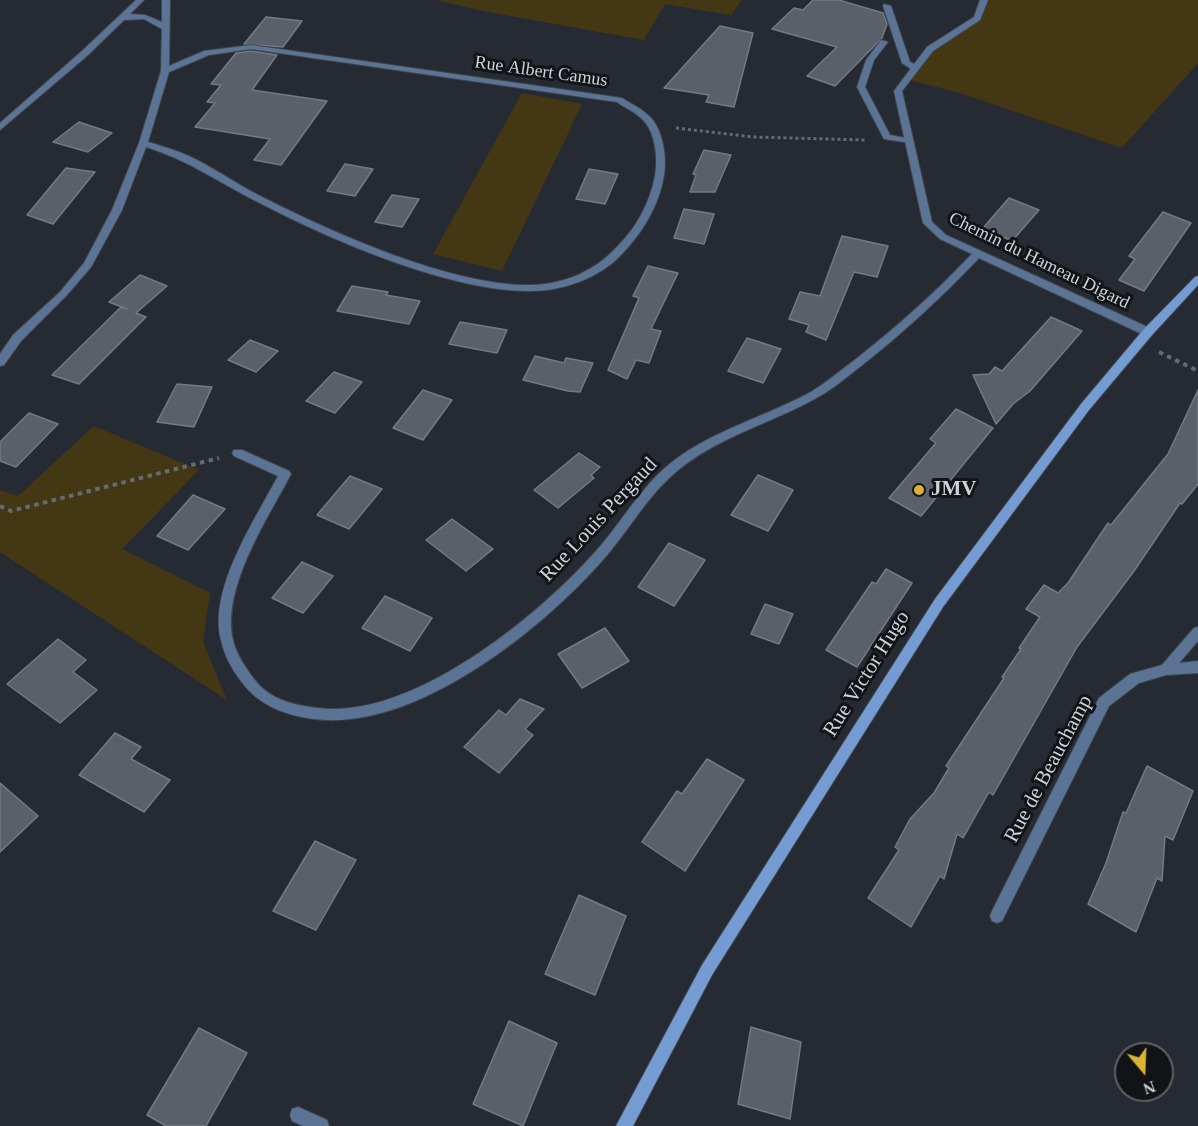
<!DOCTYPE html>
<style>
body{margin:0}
#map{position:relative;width:1198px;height:1126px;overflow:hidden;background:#262b33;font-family:Georgia,serif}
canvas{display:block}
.north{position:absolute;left:1114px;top:1042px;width:60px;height:60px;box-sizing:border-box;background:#111417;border:2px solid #5d6064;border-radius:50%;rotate:161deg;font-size:16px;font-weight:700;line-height:24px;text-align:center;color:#ced2d7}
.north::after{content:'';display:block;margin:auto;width:21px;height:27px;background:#dab333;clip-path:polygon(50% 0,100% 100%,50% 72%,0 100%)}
</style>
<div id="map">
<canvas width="1198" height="1126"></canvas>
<div class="north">N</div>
</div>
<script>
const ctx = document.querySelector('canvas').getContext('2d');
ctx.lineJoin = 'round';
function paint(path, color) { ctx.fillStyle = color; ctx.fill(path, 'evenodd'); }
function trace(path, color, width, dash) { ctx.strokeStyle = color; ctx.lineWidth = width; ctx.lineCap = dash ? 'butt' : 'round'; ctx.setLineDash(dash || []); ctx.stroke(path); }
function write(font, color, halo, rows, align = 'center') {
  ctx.font = font + ' Georgia,serif'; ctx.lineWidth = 6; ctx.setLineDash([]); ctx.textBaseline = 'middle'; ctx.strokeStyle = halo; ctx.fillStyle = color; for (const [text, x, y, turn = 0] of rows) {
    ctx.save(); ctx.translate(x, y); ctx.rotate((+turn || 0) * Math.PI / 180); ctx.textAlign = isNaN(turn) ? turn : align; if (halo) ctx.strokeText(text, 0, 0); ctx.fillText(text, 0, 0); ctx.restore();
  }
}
const green = new Path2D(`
 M 436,0 L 742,0 L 731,15 L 665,4 L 644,40 L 483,11 Z
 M 984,0 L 1198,0 L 1198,63 L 1122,148 L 960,93 L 905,79 L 930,49 L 977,18 Z
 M 522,93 L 582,104 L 502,271 L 433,254 Z
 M 94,426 L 199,470 L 122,549 L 210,593 L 203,642 L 227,700 L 0,552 L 0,490 L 18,496 Z`);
const building = new Path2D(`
 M 813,0 L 839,0 L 883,13 L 887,24 L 882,38 L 835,86 L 807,76 L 837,47 L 772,29 L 794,8 L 803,10 Z
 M 266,17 L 302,21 L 283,47 L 244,44 Z
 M 720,26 L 753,33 L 734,107 L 706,102 L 709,95 L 664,88 Z
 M 251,51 L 277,55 L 252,90 L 327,101 L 281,165 L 254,160 L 270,139 L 195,127 L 215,103 L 207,102 L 221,85 L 211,84 L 236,53 Z
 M 79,122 L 112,133 L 88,152 L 53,142 Z
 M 704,150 L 731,155 L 715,192 L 690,192 L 696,175 L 693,174 Z
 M 345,164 L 373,169 L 355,196 L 327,191 Z
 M 66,168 L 95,172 L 53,224 L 27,215 Z
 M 589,169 L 618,174 L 605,204 L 576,199 Z
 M 392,195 L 419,199 L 402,227 L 375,222 Z
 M 1009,198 L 1039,210 L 1012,241 L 983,228 Z
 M 684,209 L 714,214 L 704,244 L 674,238 Z
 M 1163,212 L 1191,223 L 1144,291 L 1119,280 L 1135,259 L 1129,256 Z
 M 842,236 L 888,246 L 877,277 L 854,272 L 826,340 L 806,332 L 809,325 L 789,319 L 800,292 L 820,296 Z
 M 648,266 L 678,273 L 651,329 L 661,331 L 649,363 L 636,360 L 627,379 L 608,370 L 639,298 L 633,296 Z
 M 140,275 L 167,286 L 136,313 L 146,317 L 79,384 L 52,375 L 121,307 L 127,309 L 109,302 Z
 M 352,286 L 388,292 L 386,295 L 420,301 L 409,324 L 337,311 Z
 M 1051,317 L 1082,331 L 1030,391 L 1013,404 L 996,424 L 973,375 L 989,374 L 995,367 L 1002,371 Z
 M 460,322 L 507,330 L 497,353 L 449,344 Z
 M 747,338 L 781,349 L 763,383 L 728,371 Z
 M 250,340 L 278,351 L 256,372 L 228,360 Z
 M 535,356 L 564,363 L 566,358 L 593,363 L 580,392 L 568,391 L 523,380 Z
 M 334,372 L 362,382 L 335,413 L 306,401 Z
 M 177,384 L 212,387 L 194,427 L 157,422 Z
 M 423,390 L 452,400 L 423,440 L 393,428 Z
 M 1198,390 L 1198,484 L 1182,504 L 1180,503 L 1134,571 L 1077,647 L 993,795 L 989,792 L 963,838 L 957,834 L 944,879 L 940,876 L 911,927 L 868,898 L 899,850 L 895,847 L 910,819 L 934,793 L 949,768 L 946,766 L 1004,678 L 1002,677 L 1021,649 L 1019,648 L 1040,617 L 1026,609 L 1044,585 L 1058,593 L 1068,583 L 1108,523 L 1111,525 L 1168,454 Z
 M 956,409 L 993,428 L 921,516 L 889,498 L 936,443 L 930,439 Z
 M 29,413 L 58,424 L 16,467 L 0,461 L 0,442 Z
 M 579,453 L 600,467 L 591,475 L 594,478 L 558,508 L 534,490 Z
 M 758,475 L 793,490 L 768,531 L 731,515 Z
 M 350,476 L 382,489 L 349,529 L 317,515 Z
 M 193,495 L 225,509 L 188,550 L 157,536 Z
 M 452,519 L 493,549 L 466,571 L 426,540 Z
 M 669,543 L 705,560 L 674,606 L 638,587 Z
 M 302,562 L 333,576 L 303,613 L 272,598 Z
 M 886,569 L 912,583 L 857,667 L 826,650 L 872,582 L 876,584 Z
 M 385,596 L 432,618 L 410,651 L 362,628 Z
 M 765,604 L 793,614 L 779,644 L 751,634 Z
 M 605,628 L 629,661 L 582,688 L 558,654 Z
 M 58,639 L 86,660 L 73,672 L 97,690 L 60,723 L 7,684 Z
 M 520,699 L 544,709 L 525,729 L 533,735 L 499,773 L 464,747 L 499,710 L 506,715 Z
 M 115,733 L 141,747 L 131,759 L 170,780 L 144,812 L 79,775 Z
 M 707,759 L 744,780 L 685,871 L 642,842 L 677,791 L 682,794 Z
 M 1147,766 L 1193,791 L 1173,840 L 1165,836 L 1162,881 L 1157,878 L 1136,932 L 1088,904 L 1106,863 L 1123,812 L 1126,813 Z
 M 0,783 L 38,816 L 0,852 Z
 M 315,841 L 356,860 L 316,930 L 273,911 Z
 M 579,895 L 626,916 L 595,995 L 545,974 Z
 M 509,1021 L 557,1043 L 523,1126 L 473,1104 Z
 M 751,1027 L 801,1042 L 790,1119 L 738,1104 Z
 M 199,1028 L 247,1053 L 206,1126 L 166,1126 L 147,1115 Z`);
const pathFar1 = new Path2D(`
 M 676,128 L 753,137 L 865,140`);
const path = new Path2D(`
 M 1159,352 L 1198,371
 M 0,506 L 11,511 L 219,458`);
const service = new Path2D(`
 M 884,4 L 891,6 L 910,62 L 917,65 L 917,69 L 911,69 L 902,63 L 883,6 Z
 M 881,40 L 888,42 L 874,60 L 865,87 L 890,135 L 911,139 L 911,143 L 884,139 L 857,87 L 866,60 Z`);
const minor = new Path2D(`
 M 136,0 L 144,0 L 130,14 L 145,15 L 162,22 L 162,0 L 170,0 L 169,66 L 204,51 L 251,45 L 622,98 C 631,104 641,108 649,116 C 663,129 667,157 664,175 C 659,206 642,233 621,255 C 599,278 563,291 531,291 C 451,292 331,240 260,203 C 219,183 191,161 146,147 L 122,210 L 91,267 L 66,296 L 21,341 L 4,365 L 0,366 L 0,354 L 13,335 L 60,292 L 84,263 L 112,210 L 139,143 L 161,71 L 162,29 L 144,19 L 124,20 L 88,55 L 0,130 L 0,123 L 82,51 ZM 251,49 L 617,102 C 625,108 636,112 643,120 C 656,133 658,159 655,176 C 650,203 636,228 617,247 C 595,271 565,284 532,285 C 455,287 335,234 266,199 C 241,187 219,171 195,159 C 180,151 164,147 148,142 L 169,72 L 209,55 Z
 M 980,0 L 988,0 L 980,20 L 933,51 L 902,91 L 932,222 L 946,235 L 1152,329 L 1152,335 L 1144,335 L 979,258 C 942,297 903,333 861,366 C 848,376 834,388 820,396 C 775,422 723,435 682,467 C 648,493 630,530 601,562 C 539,632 413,732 314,719 C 285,715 259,706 241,681 C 232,669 224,655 221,640 C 208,589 255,520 278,476 L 234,456 L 232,453 L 234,450 L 242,450 L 289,471 L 291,474 C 268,518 221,588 233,640 C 236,654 245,667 254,679 C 270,700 293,705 318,708 C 411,720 538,617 596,551 C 624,520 642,484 676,459 C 717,429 767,416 811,392 C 827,382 841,370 856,359 C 897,327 936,292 972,254 L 940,239 L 923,223 L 894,91 L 927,47 L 974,17 Z
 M 1198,627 L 1198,641 L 1179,663 L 1198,661 L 1198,673 L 1166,675 L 1139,683 L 1109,706 L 1002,921 L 997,923 L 992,921 L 990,916 L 992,911 L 1099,698 L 1130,674 L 1162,665 L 1194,628 Z
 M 298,1107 L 327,1120 L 329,1126 L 303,1126 L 292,1121 L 290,1115 L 292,1109 Z`);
const secondary = new Path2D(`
 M 1198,276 L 1198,285 L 1152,335 L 1089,410 L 943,607 L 712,975 L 633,1126 L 616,1126 L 702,965 L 935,599 L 1081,404 L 1144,329 L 1195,277 Z`);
const markers = [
 [919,490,6,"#dab333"]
];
const farStreetnames = [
 ["Rue Albert Camus",541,72,8],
 ["Chemin du Hameau Digard",1039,261,26]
];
const poiNames = [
 ["JMV",931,490]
];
const streetNames = [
 ["Rue Louis Pergaud",599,520,-47],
 ["Rue Victor Hugo",867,674,-58],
 ["Rue de Beauchamp",1049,769,-62]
];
paint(green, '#443814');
paint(building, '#5a6069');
trace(building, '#737a84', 1.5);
trace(service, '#41464d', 2);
trace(minor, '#41464d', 2);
trace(secondary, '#41464d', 2);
trace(pathFar1, '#666b72', 3, [3, 3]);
trace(path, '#666b72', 4, [4.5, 4.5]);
paint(service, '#5b7495');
paint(minor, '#5b7495');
paint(secondary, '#759cd2');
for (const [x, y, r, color] of markers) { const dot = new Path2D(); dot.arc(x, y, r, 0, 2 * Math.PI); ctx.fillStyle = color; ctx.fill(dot); trace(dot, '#111417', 2); }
write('18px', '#ced2d7', '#111417', farStreetnames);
write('bold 21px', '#ced2d7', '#111417', poiNames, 'left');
write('21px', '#ced2d7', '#111417', streetNames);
</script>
